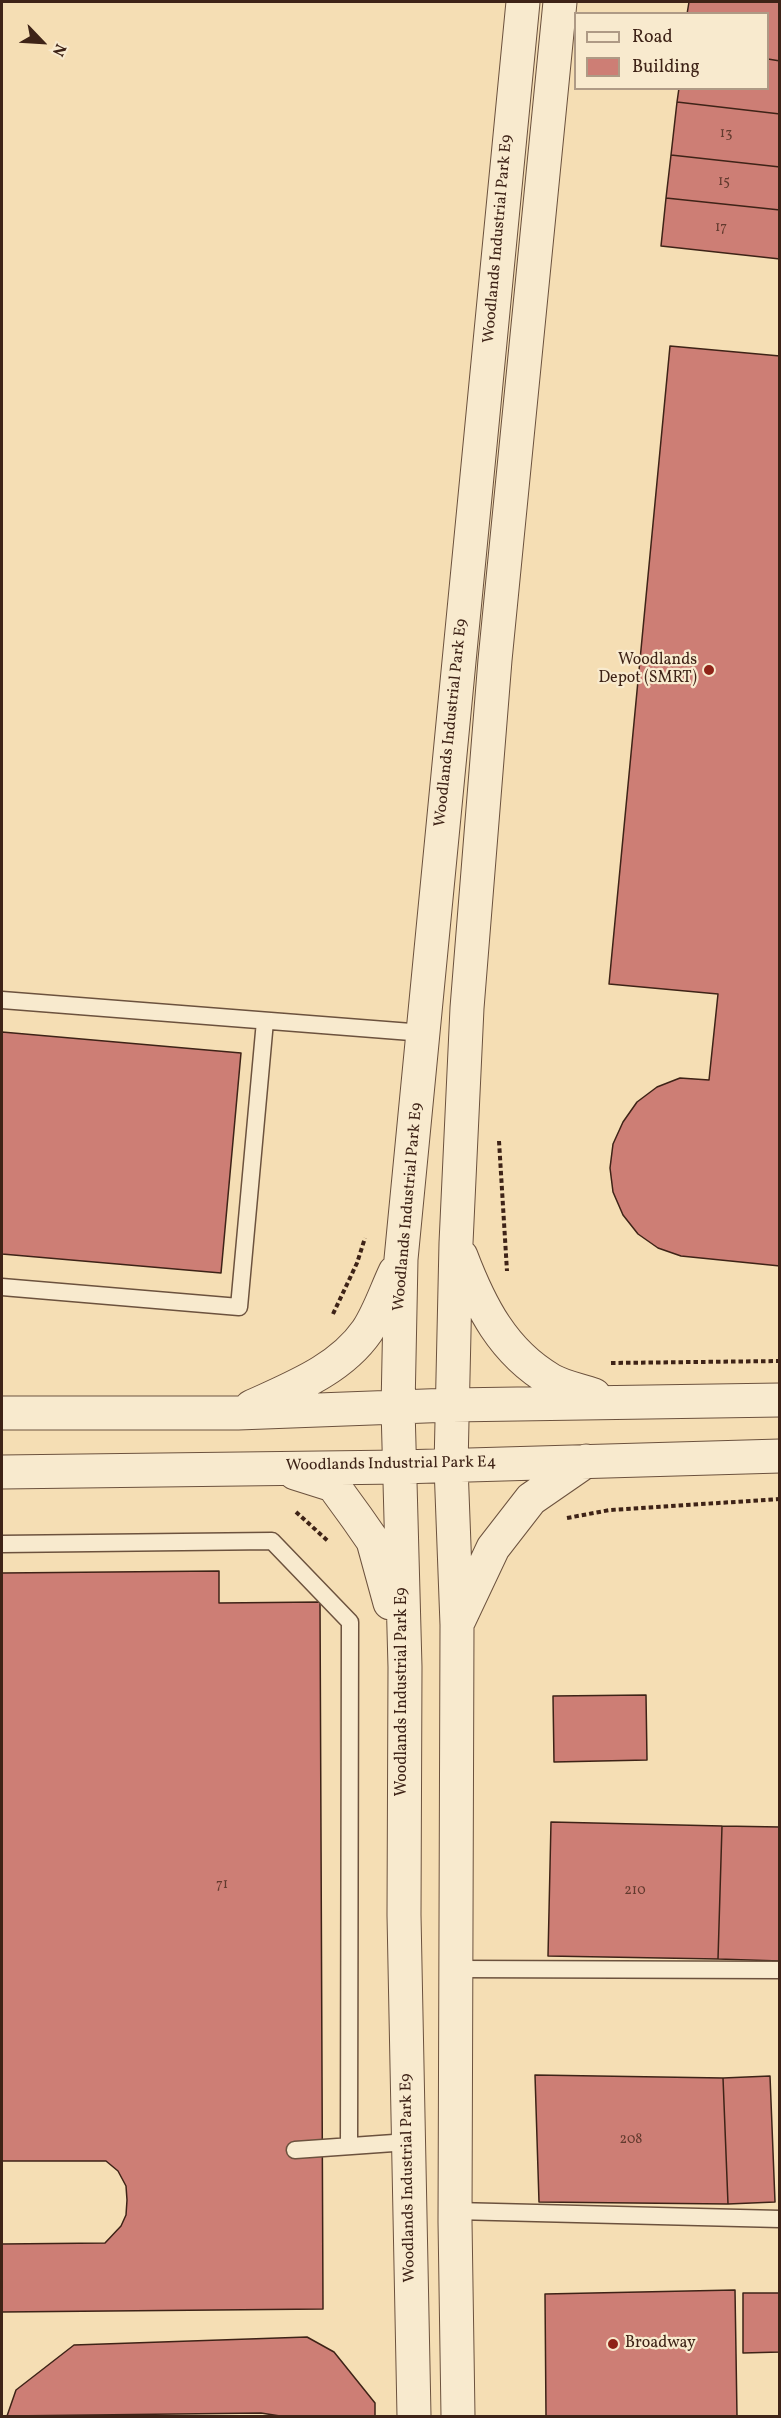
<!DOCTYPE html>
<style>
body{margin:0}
#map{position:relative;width:781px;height:2418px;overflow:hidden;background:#f5deb4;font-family:Vollkorn,serif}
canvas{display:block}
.frame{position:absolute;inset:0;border:3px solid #3e2317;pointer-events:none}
.legend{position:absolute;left:574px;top:12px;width:195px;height:78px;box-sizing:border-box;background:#f8eace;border:2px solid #ae9a85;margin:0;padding:8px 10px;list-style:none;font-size:18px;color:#3e2317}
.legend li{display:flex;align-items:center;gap:12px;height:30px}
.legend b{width:30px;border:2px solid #ae9a85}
.north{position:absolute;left:12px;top:12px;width:60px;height:60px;-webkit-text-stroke:4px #f8eace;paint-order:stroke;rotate:115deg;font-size:16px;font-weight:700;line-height:24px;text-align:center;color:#3e2317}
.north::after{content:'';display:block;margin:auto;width:21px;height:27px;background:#3e2317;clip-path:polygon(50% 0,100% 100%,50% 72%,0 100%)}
</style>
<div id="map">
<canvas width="781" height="2418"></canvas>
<div class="frame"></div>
<ul class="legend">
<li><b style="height:8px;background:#f8eace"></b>Road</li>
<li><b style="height:16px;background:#cd7e75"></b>Building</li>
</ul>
<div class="north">N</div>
</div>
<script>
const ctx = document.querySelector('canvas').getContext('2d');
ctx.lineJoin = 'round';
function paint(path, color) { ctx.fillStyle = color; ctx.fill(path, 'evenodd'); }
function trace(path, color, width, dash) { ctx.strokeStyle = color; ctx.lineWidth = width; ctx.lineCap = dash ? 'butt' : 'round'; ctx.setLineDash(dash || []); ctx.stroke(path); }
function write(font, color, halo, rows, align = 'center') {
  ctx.font = font + ' Vollkorn,serif'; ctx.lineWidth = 4.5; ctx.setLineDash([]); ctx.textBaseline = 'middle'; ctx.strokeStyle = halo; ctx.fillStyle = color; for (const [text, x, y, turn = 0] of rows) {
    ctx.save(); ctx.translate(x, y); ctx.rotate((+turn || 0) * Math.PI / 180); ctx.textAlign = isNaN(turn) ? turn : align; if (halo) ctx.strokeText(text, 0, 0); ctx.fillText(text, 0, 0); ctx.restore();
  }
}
const building = new Path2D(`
 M 689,2 L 780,2 L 780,61 L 768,59 L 768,14 L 687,14 Z
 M 768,59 L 780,61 L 780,114 L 677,102 L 679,88 L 768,88 Z
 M 677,102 L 780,114 L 780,167 L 671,155 Z
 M 671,155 L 780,167 L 780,210 L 666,198 Z
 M 666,198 L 780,210 L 780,259 L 661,246 Z
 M 670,346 L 780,356 L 780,1266 L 681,1256 L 658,1248 L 638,1234 L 623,1215 L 613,1192 L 610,1168 L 613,1144 L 623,1122 L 637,1102 L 657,1087 L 680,1078 L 709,1080 L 718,994 L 609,984 Z
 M 2,1032 L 241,1053 L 221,1273 L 2,1254 Z
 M 219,1571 L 219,1603 L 320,1602 L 323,2309 L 2,2312 L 2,2244 L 105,2243 L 121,2226 L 126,2215 L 127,2200 L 126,2186 L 118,2171 L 106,2161 L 2,2161 L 2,1573 Z
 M 646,1695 L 647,1760 L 554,1762 L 553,1696 Z
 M 551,1822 L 722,1826 L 718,1959 L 548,1956 Z
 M 722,1826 L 780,1827 L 780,1961 L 718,1959 Z
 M 535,2075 L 723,2078 L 728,2204 L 539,2202 Z
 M 770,2076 L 775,2202 L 728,2204 L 723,2078 Z
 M 735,2290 L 737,2416 L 546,2416 L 545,2294 Z
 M 743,2293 L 780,2293 L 780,2352 L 743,2353 Z
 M 307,2337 L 334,2352 L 375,2403 L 375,2416 L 280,2416 L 261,2413 L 7,2416 L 16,2390 L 74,2345 Z`);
const path = new Path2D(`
 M 499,1141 L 507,1271
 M 333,1314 L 357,1263 L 365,1238
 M 611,1363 L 780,1361
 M 296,1512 L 328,1541
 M 567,1518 L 610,1510 L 780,1499`);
const service = new Path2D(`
 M 2,1000 L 424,1033
 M 2,1287 L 239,1307 L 265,1021
 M 2,1544 L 272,1541 L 350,1622 L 349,2145
 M 455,1969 L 780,1970
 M 295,2150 L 408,2142
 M 455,2211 L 780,2219`);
const minor = new Path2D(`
 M 461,1256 C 480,1306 503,1352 551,1380 C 563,1387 580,1390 594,1395
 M 251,1407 C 292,1388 340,1370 367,1331 C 379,1313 386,1291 395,1272
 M 2,1413 L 238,1413 L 452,1405 L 780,1400
 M 2,1472 L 400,1467 L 780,1456
 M 295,1473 L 333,1485 L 357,1518 L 373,1541 L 390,1603
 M 459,1620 L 493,1548 L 531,1499 L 586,1461
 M 414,2416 L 404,1915 L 405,1667 L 398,1408 L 401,1259 L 523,2
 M 458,2416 L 455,2221 L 457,1625 L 451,1466 L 456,1243 L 467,1008 L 495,660 L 560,2`);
const markers = [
 [709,670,6,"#8f2418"],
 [613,2344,6,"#8f2418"]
];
const numberNames = [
 ["13",726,134],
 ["15",724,182],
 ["17",721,228],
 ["71",222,1885],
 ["210",635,1891],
 ["208",631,2140]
];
const streetNames = [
 ["Woodlands Industrial Park E9",499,239,-85],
 ["Woodlands Industrial Park E9",452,723,-84],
 ["Woodlands Industrial Park E9",409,1207,-85],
 ["Woodlands Industrial Park E4",391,1465,-1],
 ["Woodlands Industrial Park E9",403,1692,-90],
 ["Woodlands Industrial Park E9",409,2178,-91]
];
const poiNames = [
 ["Woodlands",697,661],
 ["Depot (SMRT)",697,679],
 ["Broadway",625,2344,"left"]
];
paint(building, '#cd7e75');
trace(building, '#3e2317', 1.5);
trace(service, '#6c523e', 19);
trace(minor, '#6c523e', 35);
trace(path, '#3e2317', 4, [4.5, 3]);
trace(service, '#f8eace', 16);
trace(minor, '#f8eace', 33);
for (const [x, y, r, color] of markers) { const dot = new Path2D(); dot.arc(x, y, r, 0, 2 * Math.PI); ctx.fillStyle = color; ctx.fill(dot); trace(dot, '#f8eace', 2); }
write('14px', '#623a2e', null, numberNames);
write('16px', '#3e2317', '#f8eace', streetNames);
write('16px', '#3e2317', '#f8eace', poiNames, 'right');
</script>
